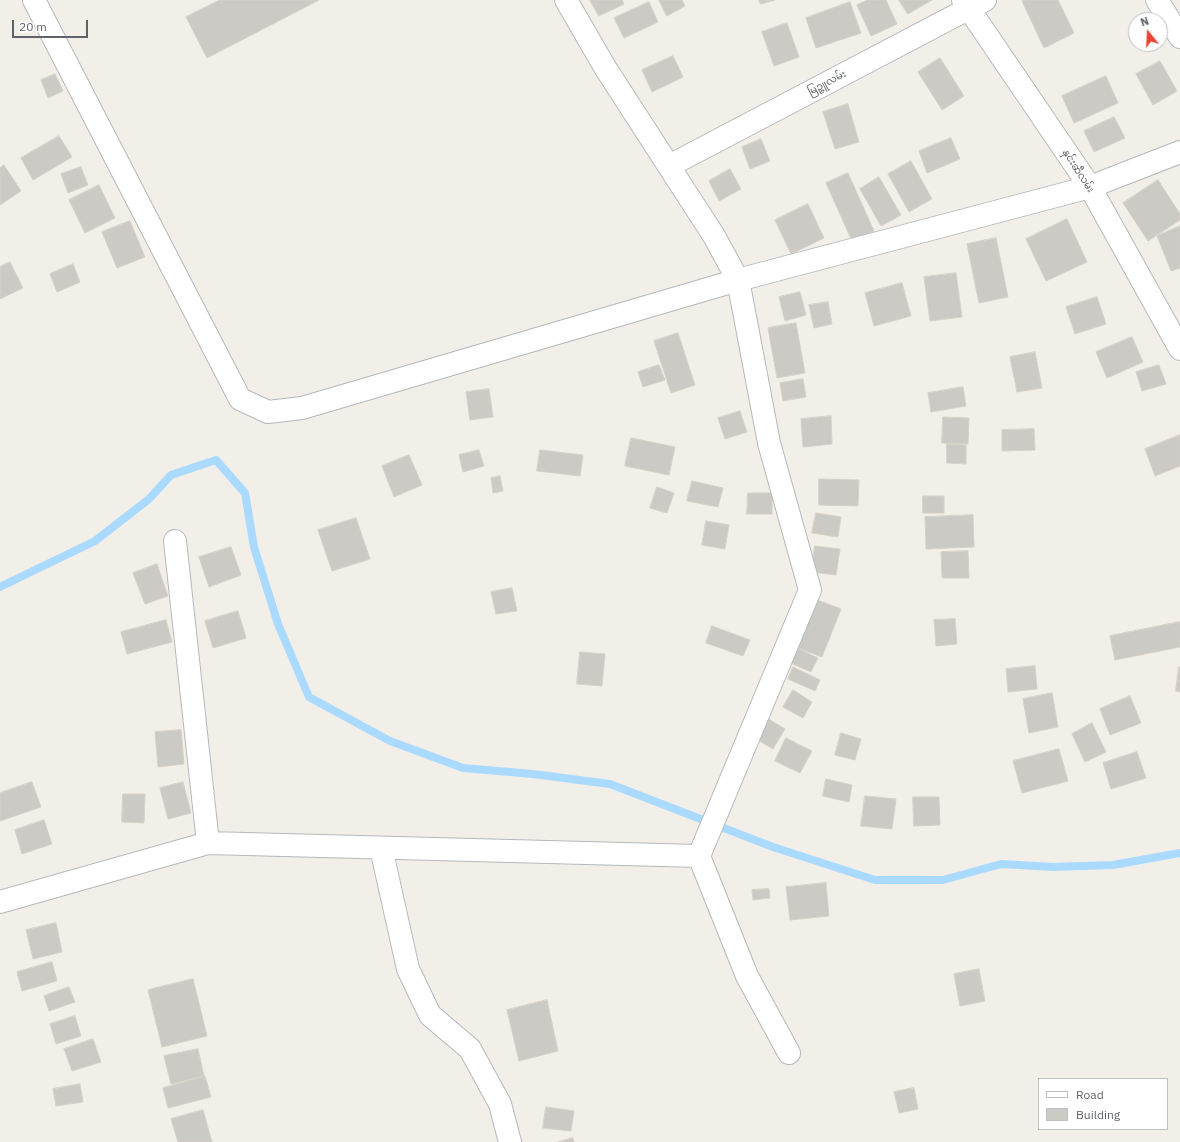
<!DOCTYPE html>
<meta charset="utf-8">
<style>
body{margin:0}
#map{position:relative;width:1180px;height:1142px;overflow:hidden;background:#f1efe8;font-family:"IBM Plex Sans",sans-serif}
canvas{display:block}
.legend{position:absolute;left:1038px;top:1078px;width:130px;height:52px;box-sizing:border-box;background:#fff;border:1px solid #bfc1c3;margin:0;padding:5px 7px;list-style:none;font-size:12px;color:#5f6368}
.legend li{display:flex;align-items:center;gap:8px;height:20px}
.legend b{width:20px;border:1px solid #bfc1c3}
.north{position:absolute;left:1128px;top:12px;width:40px;height:40px;box-sizing:border-box;background:#fff;border:1px solid #bfc1c3;border-radius:50%;rotate:342deg;font-size:11px;font-weight:700;line-height:16px;text-align:center;color:#5f6368}
.north::after{content:'';display:block;margin:auto;width:14px;height:18px;background:#ea4335;clip-path:polygon(50% 0,100% 100%,50% 72%,0 100%)}
.scale{position:absolute;left:12px;top:20px;width:76px;height:18px;box-sizing:border-box;border:2px solid #5f6368;border-top:0;padding-left:5px;font-size:12px;line-height:14px;white-space:nowrap;color:#5f6368;-webkit-text-stroke:3px #fff;paint-order:stroke}
</style>
<div id="map">
<canvas width="1180" height="1142"></canvas>
<ul class="legend">
<li><b style="height:5px;background:#fff"></b>Road</li>
<li><b style="height:11px;background:#cccac5"></b>Building</li>
</ul>
<div class="north">N</div>
<div class="scale">20 m</div>
</div>
<script>
const ctx = document.querySelector('canvas').getContext('2d');
ctx.lineJoin = 'round';
function trace(path, color, width, dash) { ctx.strokeStyle = color; ctx.lineWidth = width; ctx.lineCap = dash ? 'butt' : 'round'; ctx.setLineDash(dash || []); ctx.stroke(path); }
function paint(path, color) { ctx.fillStyle = color; ctx.fill(path, 'evenodd'); }
function write(font, color, halo, rows, align = 'center') {
  ctx.font = font + ' "IBM Plex Sans","Noto Sans Myanmar",sans-serif'; ctx.lineWidth = 3; ctx.setLineDash([]); ctx.textBaseline = 'middle'; ctx.strokeStyle = halo; ctx.fillStyle = color; for (const [text, x, y, turn = 0] of rows) {
    ctx.save(); ctx.translate(x, y); ctx.rotate((+turn || 0) * Math.PI / 180); ctx.textAlign = isNaN(turn) ? turn : align; if (halo) ctx.strokeText(text, 0, 0); ctx.fillText(text, 0, 0); ctx.restore();
  }
}
const stream = new Path2D(`
 M 0,587 L 95,541 L 149,499 L 171,475 L 216,460 L 245,493 L 254,547 L 278,624 L 309,697 L 390,741 L 463,768 L 533,774 L 610,784 L 773,847 L 875,880 L 943,880 L 1001,864 L 1053,867 L 1113,865 L 1180,853`);
const building = new Path2D(`
 M 220,0 L 319,0 L 207,58 L 186,17 Z
 M 590,0 L 622,0 L 624,4 L 599,16 Z
 M 659,0 L 682,0 L 685,6 L 667,16 Z
 M 759,0 L 775,0 L 761,4 Z
 M 868,0 L 886,0 L 897,24 L 871,36 L 857,5 Z
 M 899,0 L 932,0 L 908,14 Z
 M 1025,0 L 1058,0 L 1074,33 L 1044,48 L 1022,1 Z
 M 649,2 L 658,22 L 624,38 L 614,18 Z
 M 850,2 L 861,33 L 816,48 L 806,18 Z
 M 787,23 L 799,57 L 774,66 L 762,32 Z
 M 673,56 L 683,77 L 652,92 L 642,70 Z
 M 940,58 L 964,96 L 942,110 L 918,72 Z
 M 1160,61 L 1177,91 L 1153,105 L 1136,74 Z
 M 55,74 L 63,91 L 48,98 L 41,80 Z
 M 1106,76 L 1118,103 L 1074,123 L 1062,96 Z
 M 848,104 L 859,142 L 835,149 L 823,112 Z
 M 1114,117 L 1125,138 L 1094,152 L 1084,131 Z
 M 59,136 L 72,157 L 33,180 L 21,158 Z
 M 951,138 L 960,159 L 927,173 L 919,151 Z
 M 761,139 L 770,161 L 750,169 L 742,147 Z
 M 911,161 L 932,199 L 909,212 L 888,174 Z
 M 4,165 L 21,191 L 0,205 L 0,168 Z
 M 81,167 L 88,185 L 68,193 L 61,174 Z
 M 730,169 L 741,189 L 719,201 L 709,181 Z
 M 848,173 L 874,231 L 852,241 L 826,183 Z
 M 879,177 L 901,215 L 881,226 L 860,189 Z
 M 1158,180 L 1180,214 L 1180,220 L 1148,241 L 1123,203 Z
 M 99,185 L 115,218 L 85,233 L 69,200 Z
 M 808,204 L 824,238 L 791,254 L 775,220 Z
 M 1067,219 L 1087,262 L 1046,281 L 1026,239 Z
 M 130,221 L 145,257 L 117,268 L 102,232 Z
 M 1180,226 L 1180,268 L 1171,271 L 1157,236 Z
 M 996,238 L 1008,297 L 979,303 L 967,244 Z
 M 10,262 L 23,288 L 0,299 L 0,267 Z
 M 73,264 L 80,282 L 57,292 L 50,274 Z
 M 956,273 L 962,317 L 930,321 L 924,277 Z
 M 902,283 L 911,316 L 874,326 L 865,293 Z
 M 800,292 L 806,315 L 785,321 L 779,297 Z
 M 1097,297 L 1106,324 L 1075,334 L 1066,307 Z
 M 828,302 L 832,324 L 814,328 L 809,305 Z
 M 796,323 L 805,373 L 777,378 L 768,328 Z
 M 678,333 L 695,385 L 671,393 L 654,341 Z
 M 1132,337 L 1143,362 L 1107,378 L 1096,352 Z
 M 1035,352 L 1042,388 L 1017,392 L 1010,357 Z
 M 659,365 L 665,380 L 643,387 L 638,372 Z
 M 1159,365 L 1166,384 L 1142,391 L 1136,372 Z
 M 803,379 L 806,397 L 783,401 L 780,383 Z
 M 963,387 L 966,406 L 931,412 L 928,393 Z
 M 489,389 L 493,417 L 470,420 L 466,392 Z
 M 740,411 L 747,432 L 725,439 L 718,418 Z
 M 831,416 L 832,444 L 803,447 L 801,419 Z
 M 943,417 L 969,418 L 968,444 L 942,443 Z
 M 1034,429 L 1035,450 L 1002,451 L 1002,430 Z
 M 1180,435 L 1180,466 L 1155,476 L 1145,449 Z
 M 631,438 L 675,447 L 669,475 L 625,466 Z
 M 947,444 L 966,445 L 966,464 L 947,463 Z
 M 479,450 L 484,466 L 463,472 L 459,455 Z
 M 540,450 L 583,455 L 580,476 L 537,471 Z
 M 409,455 L 422,485 L 394,497 L 382,466 Z
 M 500,476 L 503,491 L 493,493 L 491,478 Z
 M 819,479 L 859,480 L 858,506 L 819,505 Z
 M 692,481 L 723,488 L 718,507 L 687,501 Z
 M 657,487 L 674,493 L 667,513 L 650,508 Z
 M 748,493 L 772,493 L 772,514 L 747,514 Z
 M 923,496 L 944,496 L 944,513 L 923,513 Z
 M 816,513 L 841,517 L 838,537 L 812,533 Z
 M 973,515 L 974,547 L 926,549 L 925,517 Z
 M 356,518 L 370,559 L 332,571 L 318,530 Z
 M 706,521 L 729,525 L 725,549 L 702,545 Z
 M 815,546 L 840,549 L 836,575 L 811,572 Z
 M 231,547 L 241,575 L 209,587 L 199,557 Z
 M 968,551 L 969,578 L 942,578 L 941,552 Z
 M 157,564 L 168,596 L 145,604 L 133,573 Z
 M 512,588 L 517,611 L 496,614 L 491,592 Z
 M 812,598 L 841,609 L 822,657 L 793,646 Z
 M 238,611 L 246,638 L 213,648 L 205,621 Z
 M 955,619 L 957,644 L 936,646 L 934,620 Z
 M 166,620 L 172,642 L 127,654 L 121,632 Z
 M 1180,622 L 1180,647 L 1115,660 L 1110,636 Z
 M 712,626 L 750,640 L 743,656 L 706,643 Z
 M 793,646 L 818,658 L 811,672 L 786,661 Z
 M 580,652 L 605,654 L 602,686 L 577,684 Z
 M 1035,666 L 1037,689 L 1008,692 L 1006,669 Z
 M 793,667 L 820,680 L 815,691 L 788,679 Z
 M 1179,667 L 1180,667 L 1180,692 L 1176,691 Z
 M 793,690 L 812,702 L 803,718 L 783,707 Z
 M 1052,693 L 1058,727 L 1029,733 L 1023,699 Z
 M 1130,696 L 1141,723 L 1110,735 L 1100,709 Z
 M 765,717 L 785,729 L 773,749 L 753,737 Z
 M 1092,723 L 1106,752 L 1085,762 L 1072,734 Z
 M 181,730 L 184,764 L 158,767 L 155,732 Z
 M 841,733 L 861,739 L 855,760 L 835,755 Z
 M 786,738 L 812,751 L 800,773 L 775,761 Z
 M 1059,749 L 1068,781 L 1022,793 L 1013,761 Z
 M 1137,752 L 1146,778 L 1111,789 L 1103,763 Z
 M 826,779 L 852,785 L 849,802 L 823,796 Z
 M 32,782 L 41,807 L 0,821 L 0,793 Z
 M 183,782 L 191,813 L 168,819 L 160,788 Z
 M 123,794 L 145,794 L 144,823 L 122,822 Z
 M 865,796 L 896,799 L 892,829 L 861,826 Z
 M 913,797 L 939,797 L 940,825 L 914,826 Z
 M 44,820 L 52,844 L 22,854 L 15,830 Z
 M 826,883 L 829,916 L 790,920 L 786,887 Z
 M 769,889 L 770,898 L 753,900 L 752,890 Z
 M 56,923 L 62,952 L 33,959 L 26,930 Z
 M 52,962 L 57,981 L 22,991 L 17,972 Z
 M 979,969 L 985,1001 L 960,1006 L 954,974 Z
 M 193,979 L 207,1036 L 162,1047 L 148,990 Z
 M 69,987 L 75,1002 L 49,1011 L 44,996 Z
 M 547,1000 L 558,1051 L 519,1061 L 507,1010 Z
 M 75,1016 L 81,1036 L 56,1044 L 50,1024 Z
 M 93,1039 L 101,1062 L 72,1071 L 64,1049 Z
 M 198,1049 L 204,1076 L 171,1084 L 164,1056 Z
 M 205,1076 L 211,1097 L 168,1108 L 163,1088 Z
 M 80,1084 L 83,1102 L 56,1106 L 53,1089 Z
 M 914,1088 L 918,1109 L 899,1113 L 894,1092 Z
 M 546,1107 L 574,1111 L 571,1131 L 543,1128 Z
 M 203,1110 L 212,1142 L 178,1142 L 171,1119 Z
 M 573,1138 L 574,1142 L 558,1142 Z`);
const minor = new Path2D(`
 M 34,0 L 240,399 L 268,412 L 302,408 L 738,280 L 1090,187 L 1180,152
 M 963,0 L 1090,187 L 1180,349
 M 1157,0 L 1180,37
 M 669,166 L 985,0
 M 175,541 L 208,843
 M 381,848 L 408,969 L 430,1015 L 470,1049 L 500,1104 L 510,1142
 M 699,856 L 747,976 L 789,1053
 M 0,902 L 208,843 L 699,856 L 810,590 L 769,443 L 738,280 L 714,236 L 606,69 L 566,0`);
const streetNames = [
 ["မြဉ္ဇူလမ်း",827,83,-28],
 ["နှင်းဆီလမ်း",1078,171,57]
];
trace(stream, '#aadaff', 8);
paint(building, '#cccac5');
trace(building, '#d6d1c6', 1);
trace(minor, '#b5b8bc', 24);
trace(minor, '#fff', 22);
write('10px', '#5f6368', '#fff', streetNames);
</script>
